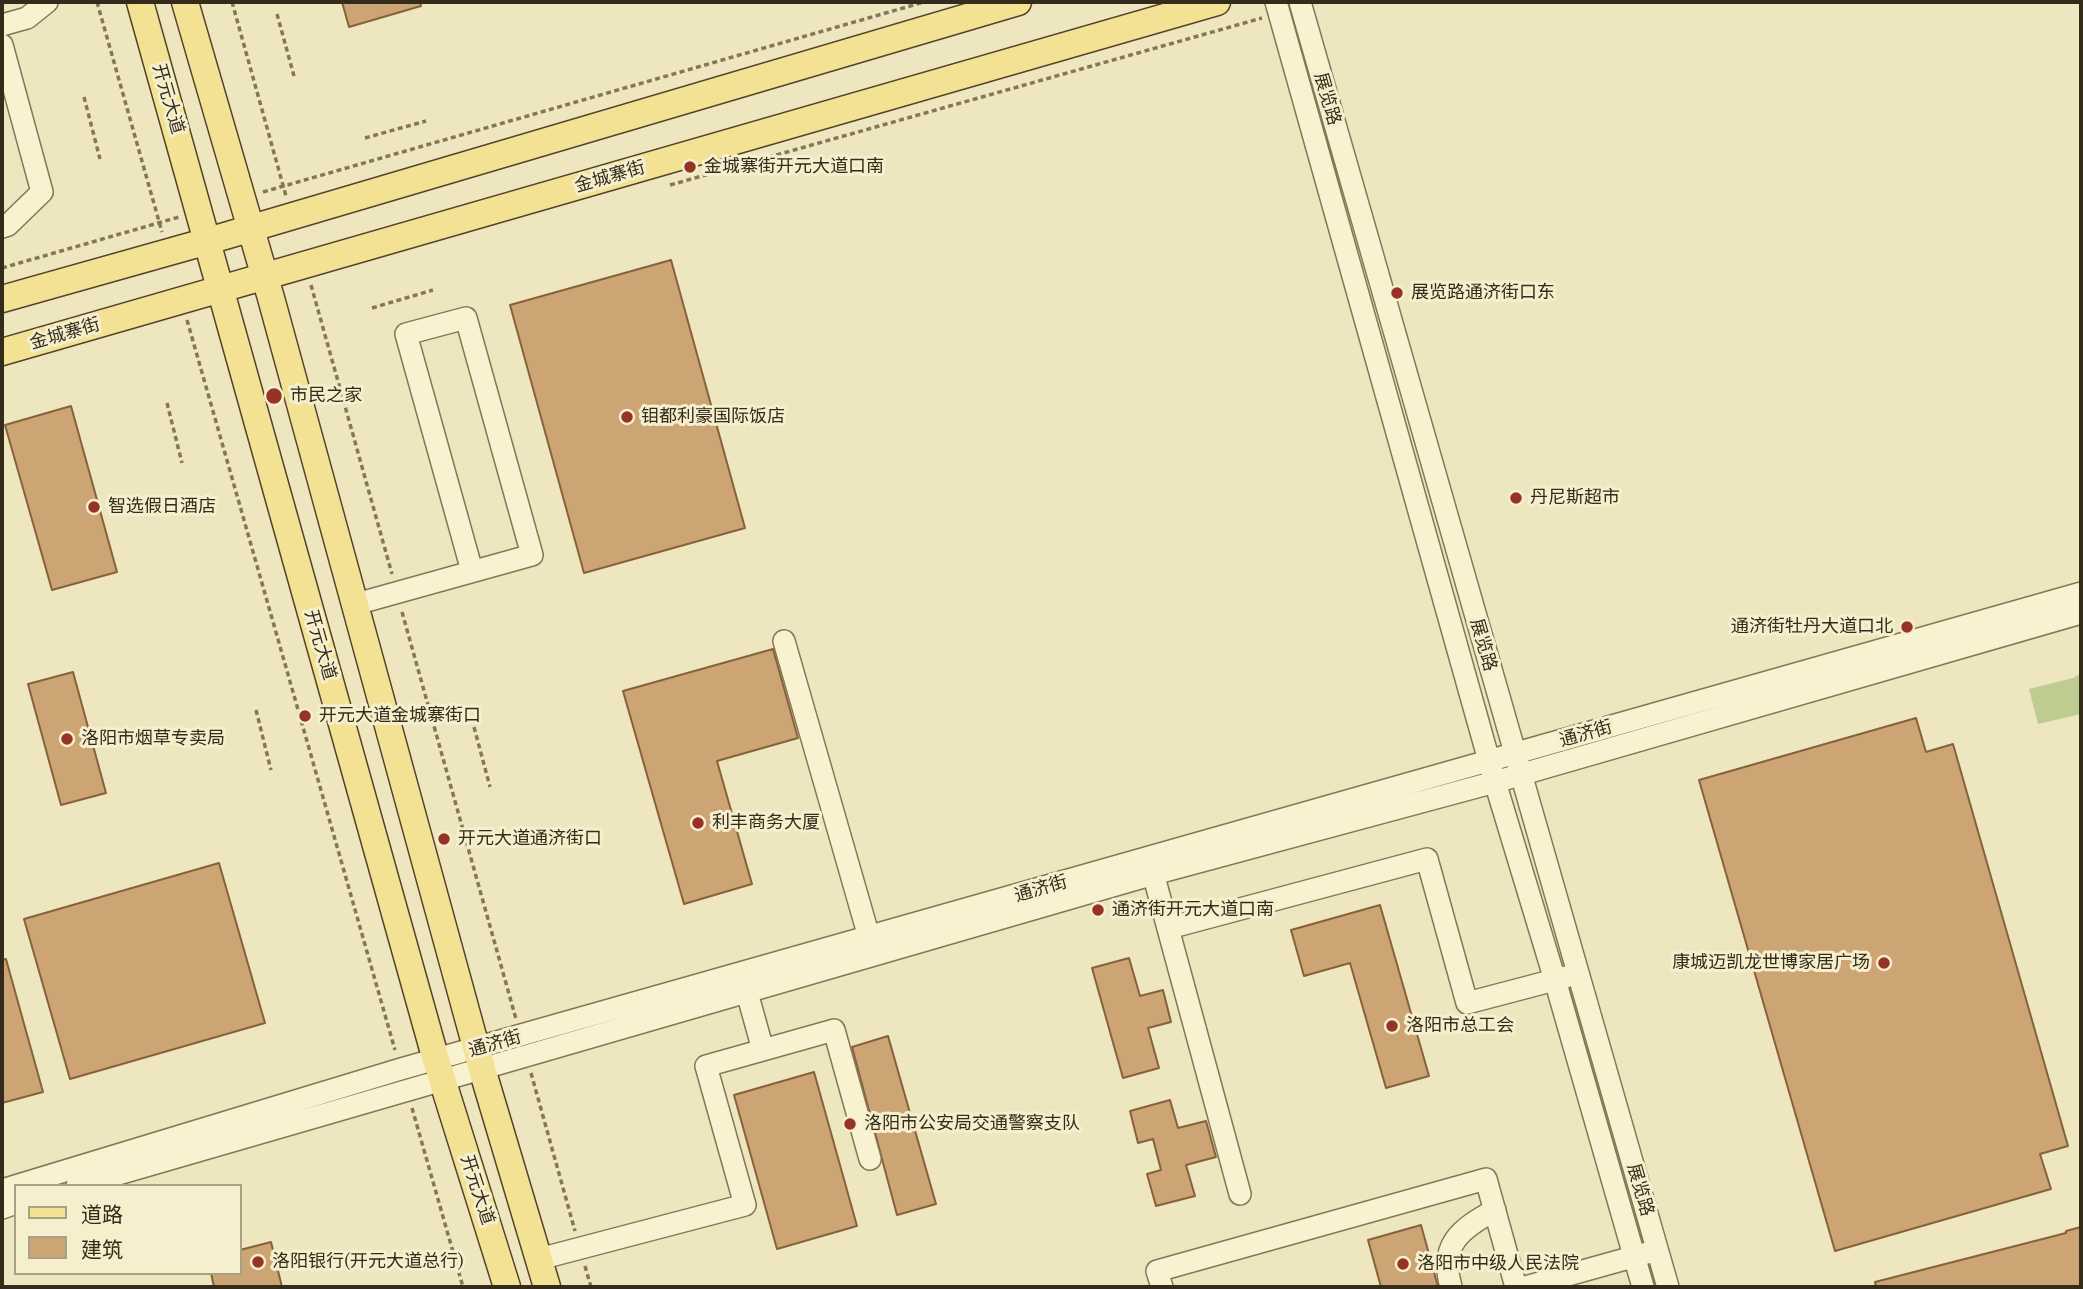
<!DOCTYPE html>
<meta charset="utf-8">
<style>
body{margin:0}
#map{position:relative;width:2083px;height:1289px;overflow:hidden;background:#eee6be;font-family:"IBM Plex Serif","Noto Sans SC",serif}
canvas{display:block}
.frame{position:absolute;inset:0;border:4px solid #352b1b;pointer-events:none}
.legend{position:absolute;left:14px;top:1184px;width:228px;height:91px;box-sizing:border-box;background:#f6efcd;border:2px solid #a9a186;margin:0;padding:9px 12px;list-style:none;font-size:21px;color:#352b1b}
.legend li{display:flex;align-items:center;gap:14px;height:35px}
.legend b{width:35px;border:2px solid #a9a186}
</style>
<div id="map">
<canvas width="2083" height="1289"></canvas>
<div class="frame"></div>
<ul class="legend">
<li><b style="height:9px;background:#f3e194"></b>道路</li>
<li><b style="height:19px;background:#cda473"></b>建筑</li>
</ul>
</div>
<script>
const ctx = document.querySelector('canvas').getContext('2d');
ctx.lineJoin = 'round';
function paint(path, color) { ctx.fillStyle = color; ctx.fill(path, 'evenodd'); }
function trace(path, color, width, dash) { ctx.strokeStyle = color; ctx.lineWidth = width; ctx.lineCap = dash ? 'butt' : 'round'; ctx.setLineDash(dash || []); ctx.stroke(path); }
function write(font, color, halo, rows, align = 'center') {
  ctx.font = font + ' "IBM Plex Serif","Noto Sans SC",serif'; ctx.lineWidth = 6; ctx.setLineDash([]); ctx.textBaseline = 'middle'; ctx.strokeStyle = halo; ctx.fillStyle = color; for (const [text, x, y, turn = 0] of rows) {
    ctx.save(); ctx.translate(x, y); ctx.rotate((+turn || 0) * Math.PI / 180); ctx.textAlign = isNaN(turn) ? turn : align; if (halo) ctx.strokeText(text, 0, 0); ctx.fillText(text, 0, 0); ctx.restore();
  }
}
const green = new Path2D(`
 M 2081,673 L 2081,714 L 2038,724 L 2029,689 L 2073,678 Z`);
const building = new Path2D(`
 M 342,2 L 420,2 L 421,6 L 349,27 Z
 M 671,260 L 745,528 L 584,573 L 510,305 Z
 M 71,406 L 117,572 L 52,590 L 5,425 Z
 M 773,649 L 798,738 L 717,761 L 752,884 L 684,904 L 623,691 Z
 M 73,672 L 106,793 L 61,805 L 28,684 Z
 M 1916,718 L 1926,752 L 1953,744 L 2068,1146 L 2040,1154 L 2051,1189 L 1835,1251 L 1699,780 Z
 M 219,863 L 265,1023 L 70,1079 L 24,919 Z
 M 1380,905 L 1429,1076 L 1386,1088 L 1350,963 L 1304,976 L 1291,930 Z
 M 1129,958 L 1140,996 L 1163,990 L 1171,1022 L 1148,1028 L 1159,1068 L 1123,1078 L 1092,968 Z
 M 6,959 L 43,1092 L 2,1103 L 2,960 Z
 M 888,1036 L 936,1204 L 897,1215 L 852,1047 Z
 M 814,1072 L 857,1226 L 777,1249 L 734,1095 Z
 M 1170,1100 L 1178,1128 L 1206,1121 L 1216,1157 L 1186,1165 L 1195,1196 L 1156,1206 L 1147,1174 L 1161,1170 L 1153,1139 L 1138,1143 L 1130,1111 Z
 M 1421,1225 L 1438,1287 L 1381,1287 L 1368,1240 Z
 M 2081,1227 L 2081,1287 L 1876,1287 L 1875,1282 L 2066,1233 L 2066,1231 Z
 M 271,1242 L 282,1287 L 214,1287 L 211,1273 L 240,1273 L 240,1250 Z`);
const path = new Path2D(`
 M 97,2 L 162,232
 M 232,2 L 286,196
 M 277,14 L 294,76
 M 84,97 L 100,159
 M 365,138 L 426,121
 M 670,185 L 1262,18
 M 263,192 L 924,2
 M 2,268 L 179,217
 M 311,285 L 392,574
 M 372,308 L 433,290
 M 187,320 L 395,1050
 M 167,403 L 182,463
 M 402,612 L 516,1019
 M 256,710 L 271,770
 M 474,727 L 490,787
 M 531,1073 L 575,1231
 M 412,1108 L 463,1287
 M 585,1266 L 591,1287`);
const minor = new Path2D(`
 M 1276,2 L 1495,782 L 1555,980 L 1643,1287
 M 1300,2 L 1668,1287
 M 2,25 L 27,18 L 47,2
 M 2,45 L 42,192 L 8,225 L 2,227
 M 356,604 L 532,555 L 466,318 L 406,334 L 472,571
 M 784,641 L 869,937
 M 1150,862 L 1240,1194
 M 1169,928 L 1427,859 L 1467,1003 L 1566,977
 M 743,978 L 763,1050
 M 77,1186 L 1154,874 L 1495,782 L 2081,613
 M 2,1190 L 401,1069 L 2081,593
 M 2,1208 L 16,1203
 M 539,1259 L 745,1205 L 706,1066 L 834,1030 L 870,1159
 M 1162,1287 L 1157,1271 L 1486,1179 L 1516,1287
 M 1451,1287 C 1439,1245 1460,1229 1495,1210
 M 1525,1287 L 1647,1253`);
const major = new Path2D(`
 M 140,2 L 436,1060 L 507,1287
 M 185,2 L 271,298 L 482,1069 L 547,1287
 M 2,299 L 208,241 L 1018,2
 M 2,352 L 1217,2`);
const markers = [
 [690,167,7,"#963326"],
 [1397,293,7,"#963326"],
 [274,396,9,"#963326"],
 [627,417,7,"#963326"],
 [1516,498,7,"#963326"],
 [94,507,7,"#963326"],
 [1907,627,7,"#963326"],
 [305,716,7,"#963326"],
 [67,739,7,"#963326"],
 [698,823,7,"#963326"],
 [444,839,7,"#963326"],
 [1098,910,7,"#963326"],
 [1884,963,7,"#963326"],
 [1392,1026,7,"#963326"],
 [850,1124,7,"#963326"],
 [258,1262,7,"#963326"],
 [1403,1264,7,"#963326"]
];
const streetNames = [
 ["开元大道",168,99,74],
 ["展览路",1327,99,74],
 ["金城寨街",610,177,-16],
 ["金城寨街",65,334,-16],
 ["开元大道",320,645,74],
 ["展览路",1483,645,74],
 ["通济街",1586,734,-16],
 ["通济街",1041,889,-16],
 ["通济街",495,1044,-16],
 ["开元大道",477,1190,72],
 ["展览路",1640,1190,74]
];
const poiNames = [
 ["金城寨街开元大道口南",704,167],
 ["展览路通济街口东",1411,293],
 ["市民之家",290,396],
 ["钼都利豪国际饭店",641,417],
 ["丹尼斯超市",1530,498],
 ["智选假日酒店",108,507],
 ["通济街牡丹大道口北",1893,627,"right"],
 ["开元大道金城寨街口",319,716],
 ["洛阳市烟草专卖局",81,739],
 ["利丰商务大厦",712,823],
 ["开元大道通济街口",458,839],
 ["通济街开元大道口南",1112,910],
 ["康城迈凯龙世博家居广场",1870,963,"right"],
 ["洛阳市总工会",1406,1026],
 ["洛阳市公安局交通警察支队",864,1124],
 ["洛阳银行(开元大道总行)",272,1262],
 ["洛阳市中级人民法院",1417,1264]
];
paint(green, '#becc92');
paint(building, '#cda473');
trace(building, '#86623c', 2);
trace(minor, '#867656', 24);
trace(major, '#54432b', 29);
trace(path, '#867656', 3.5, [5, 3.5]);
trace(minor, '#f9f2d1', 21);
trace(major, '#f3e194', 26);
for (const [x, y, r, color] of markers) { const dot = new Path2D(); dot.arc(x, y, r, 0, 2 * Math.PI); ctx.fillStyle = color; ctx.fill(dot); trace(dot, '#f6efcd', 2.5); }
write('18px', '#352b1b', '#f6efcd', streetNames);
write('18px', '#352b1b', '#f6efcd', poiNames, 'left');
</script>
